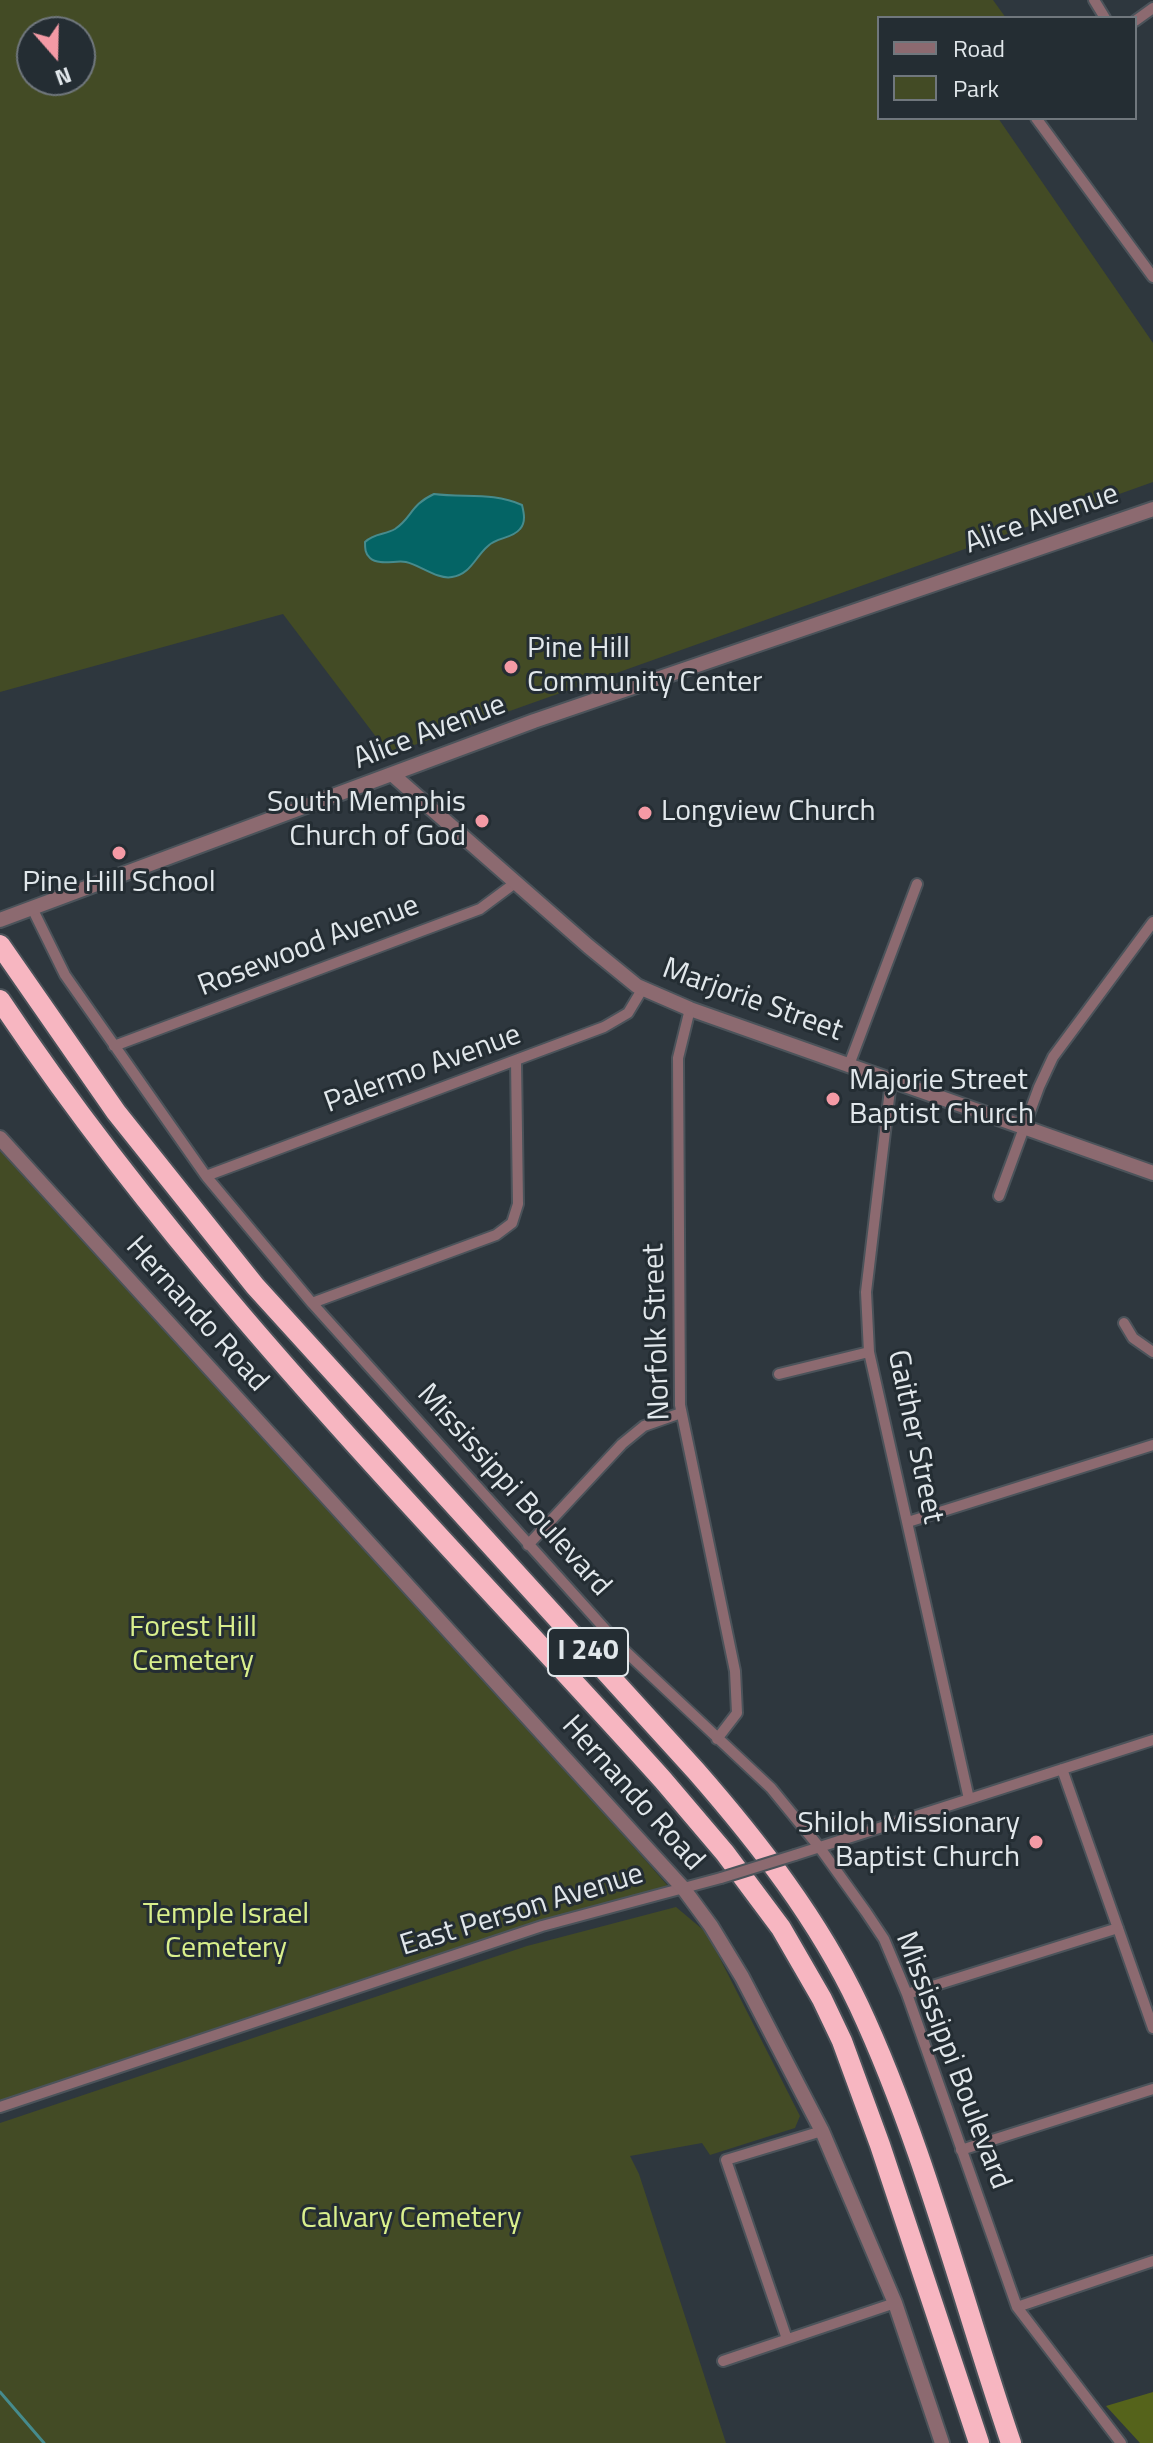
<!DOCTYPE html>
<style>
body{margin:0}
#map{position:relative;width:1153px;height:2443px;overflow:hidden;background:#2e373e;font-family:"Titillium Web",sans-serif}
canvas{display:block}
.legend{position:absolute;left:877px;top:16px;width:260px;height:104px;box-sizing:border-box;background:#242d33;border:2px solid #70777d;margin:0;padding:10px 14px;list-style:none;font-size:24px;color:#e1e7eb}
.legend li{display:flex;align-items:center;gap:16px;height:40px}
.legend b{width:40px;border:2px solid #70777d}
.north{position:absolute;left:16px;top:16px;width:80px;height:80px;box-sizing:border-box;background:#242d33;border:2px solid #70777d;border-radius:50%;rotate:160deg;font-size:22px;font-weight:700;line-height:32px;text-align:center;color:#e1e7eb}
.north::after{content:'';display:block;margin:auto;width:28px;height:36px;background:#f49aa5;clip-path:polygon(50% 0,100% 100%,50% 72%,0 100%)}
</style>
<div id="map">
<canvas width="1153" height="2443"></canvas>
<ul class="legend">
<li><b style="height:10px;background:#8c6a70"></b>Road</li>
<li><b style="height:22px;background:#434b25"></b>Park</li>
</ul>
<div class="north">N</div>
</div>
<script>
const ctx = document.querySelector('canvas').getContext('2d');
ctx.lineJoin = 'round';
function paint(path, color) { ctx.fillStyle = color; ctx.fill(path, 'evenodd'); }
function trace(path, color, width, dash) { ctx.strokeStyle = color; ctx.lineWidth = width; ctx.lineCap = dash ? 'butt' : 'round'; ctx.setLineDash(dash || []); ctx.stroke(path); }
function write(font, color, halo, rows, align = 'center') {
  ctx.font = font + ' "Titillium Web",sans-serif'; ctx.lineWidth = 6; ctx.setLineDash([]); ctx.textBaseline = 'middle'; ctx.strokeStyle = halo; ctx.fillStyle = color; for (const [text, x, y, turn = 0] of rows) {
    ctx.save(); ctx.translate(x, y); ctx.rotate((+turn || 0) * Math.PI / 180); ctx.textAlign = isNaN(turn) ? turn : align; if (halo) ctx.strokeText(text, 0, 0); ctx.fillText(text, 0, 0); ctx.restore();
  }
}
const green = new Path2D(`
 M 0,0 L 993,0 L 1006,18 L 879,18 L 879,118 L 998,118 L 1153,343 L 1153,482 L 389,754 L 283,614 L 0,692 ZM 32,32 L 80,32 L 80,80 L 32,80 Z
 M 0,1145 L 538,1738 L 668,1886 L 0,2102 Z
 M 676,1907 L 707,1933 L 800,2116 L 795,2128 L 710,2155 L 702,2143 L 630,2156 L 639,2174 L 726,2443 L 0,2443 L 0,2123 L 527,1946 Z`);
const forest = new Path2D(`
 M 1153,2392 L 1153,2443 L 1140,2443 L 1106,2406 Z`);
const water = new Path2D(`
 M 434,494 C 465,498 493,492 522,505 C 524,513 526,522 520,529 C 512,539 497,537 488,546 C 475,557 471,574 452,577 C 438,580 420,565 406,562 C 396,560 379,566 370,558 C 365,554 365,548 365,542 C 374,533 385,535 395,529 C 412,518 410,505 434,494 Z`);
const stream = new Path2D(`
 M 0,2392 L 44,2443`);
const minor = new Path2D(`
 M 1094,0 L 1105,18
 M 1135,21 L 1153,8
 M 1036,118 L 1153,277
 M 32,908 L 65,975 L 206,1176 L 312,1303 L 623,1649 L 771,1788 L 820,1848 L 866,1912 L 884,1939 L 907,1994 L 1017,2307 L 1121,2443
 M 690,1009 L 678,1058 L 680,1405 L 735,1671 L 737,1713 L 717,1739
 M 114,1046 L 480,909 L 515,883
 M 849,1065 L 917,884
 M 891,1081 L 866,1292 L 869,1352 L 969,1799
 M 206,1176 L 604,1027 L 628,1013 L 643,988
 M 999,1196 L 1039,1087 L 1053,1057 L 1153,922
 M 312,1303 L 496,1235 L 512,1223 L 518,1204 L 516,1061
 M 1124,1323 L 1133,1338 L 1153,1352
 M 779,1374 L 869,1352
 M 908,1522 L 1153,1445
 M 528,1545 L 622,1444 L 644,1426 L 681,1413
 M 1062,1769 L 1153,2028
 M 795,1855 L 1153,1740
 M 907,1994 L 1118,1928
 M 0,2107 L 542,1926 L 721,1878
 M 961,2150 L 1153,2089
 M 1017,2307 L 1153,2261
 M 787,2339 L 726,2160 L 822,2131
 M 723,2361 L 895,2303`);
const tertiary = new Path2D(`
 M 393,775 L 588,946 L 637,986 L 690,1009 L 1153,1173
 M 0,920 L 534,721 L 1153,509
 M 0,1138 L 683,1888 L 711,1926 L 742,1977 L 822,2131 L 895,2303 L 942,2443`);
const motorway = new Path2D(`
 M 0,945 L 116,1112 L 255,1286 L 696,1771 C 758,1842 818,1919 859,2006 C 923,2143 962,2299 1011,2443
 M 0,1000 C 190,1285 435,1527 663,1780 L 725,1853 L 781,1928 L 822,1999 L 842,2041 L 880,2145 L 979,2443`);
const minorBridge = new Path2D(`
 M 721,1878 L 795,1855`);
const markers = [
 [511,667,8,"#f49aa5"],
 [645,813,8,"#f49aa5"],
 [482,821,8,"#f49aa5"],
 [119,853,8,"#f49aa5"],
 [833,1099,8,"#f49aa5"],
 [1036,1842,8,"#f49aa5"]
];
const shields = [
 [588,1652,80]
];
const shieldNames = [
 ["I 240",588,1652]
];
const streetNames = [
 ["Alice Avenue",1042,520,-19],
 ["Alice Avenue",430,733,-21],
 ["Rosewood Avenue",309,947,-21],
 ["Marjorie Street",752,1001,20],
 ["Palermo Avenue",423,1070,-20],
 ["Hernando Road",196,1315,48],
 ["Norfolk Street",658,1332,-92],
 ["Gaither Street",914,1437,78],
 ["Mississippi Boulevard",513,1491,48],
 ["Hernando Road",632,1794,48],
 ["East Person Avenue",522,1911,-17],
 ["Mississippi Boulevard",952,2061,69]
];
const poiNames = [
 ["Pine Hill",527,650],
 ["Community Center",527,684],
 ["South Memphis",466,804,"right"],
 ["Church of God",466,838,"right"],
 ["Longview Church",661,813],
 ["Pine Hill School",119,884,"center"],
 ["Majorie Street",849,1082],
 ["Baptist Church",849,1116],
 ["Shiloh Missionary",1020,1825,"right"],
 ["Baptist Church",1020,1859,"right"]
];
const parkNames = [
 ["Forest Hill",193,1629],
 ["Cemetery",193,1663],
 ["Temple Israel",226,1916],
 ["Cemetery",226,1950],
 ["Calvary Cemetery",411,2220]
];
paint(green, '#434b25');
paint(forest, '#55631b');
paint(water, '#046465');
trace(water, '#468b8d', 2);
trace(stream, '#468b8d', 3);
trace(minor, '#4b535a', 14);
trace(tertiary, '#4b535a', 18);
trace(motorway, '#4b535a', 24);
trace(minor, '#8c6a70', 10);
trace(tertiary, '#8c6a70', 14);
trace(motorway, '#f7b6c1', 20);
trace(minorBridge, '#4b535a', 14, []);
trace(minorBridge, '#8c6a70', 10);
for (const [x, y, r, color] of markers) { const dot = new Path2D(); dot.arc(x, y, r, 0, 2 * Math.PI); ctx.fillStyle = color; ctx.fill(dot); trace(dot, '#242d33', 3); }
for (const [x, y, w] of shields) { const box = new Path2D(); box.roundRect(x - w / 2, y - 24, w, 48, 6); ctx.fillStyle = '#242d33'; ctx.fill(box); trace(box, '#e1e7eb', 2); }
write('bold 28px', '#e1e7eb', null, shieldNames);
write('30px', '#e1e7eb', '#242d33', streetNames);
write('30px', '#e1e7eb', '#242d33', poiNames, 'left');
write('30px', '#d9ef8c', '#242d33', parkNames);
</script>
